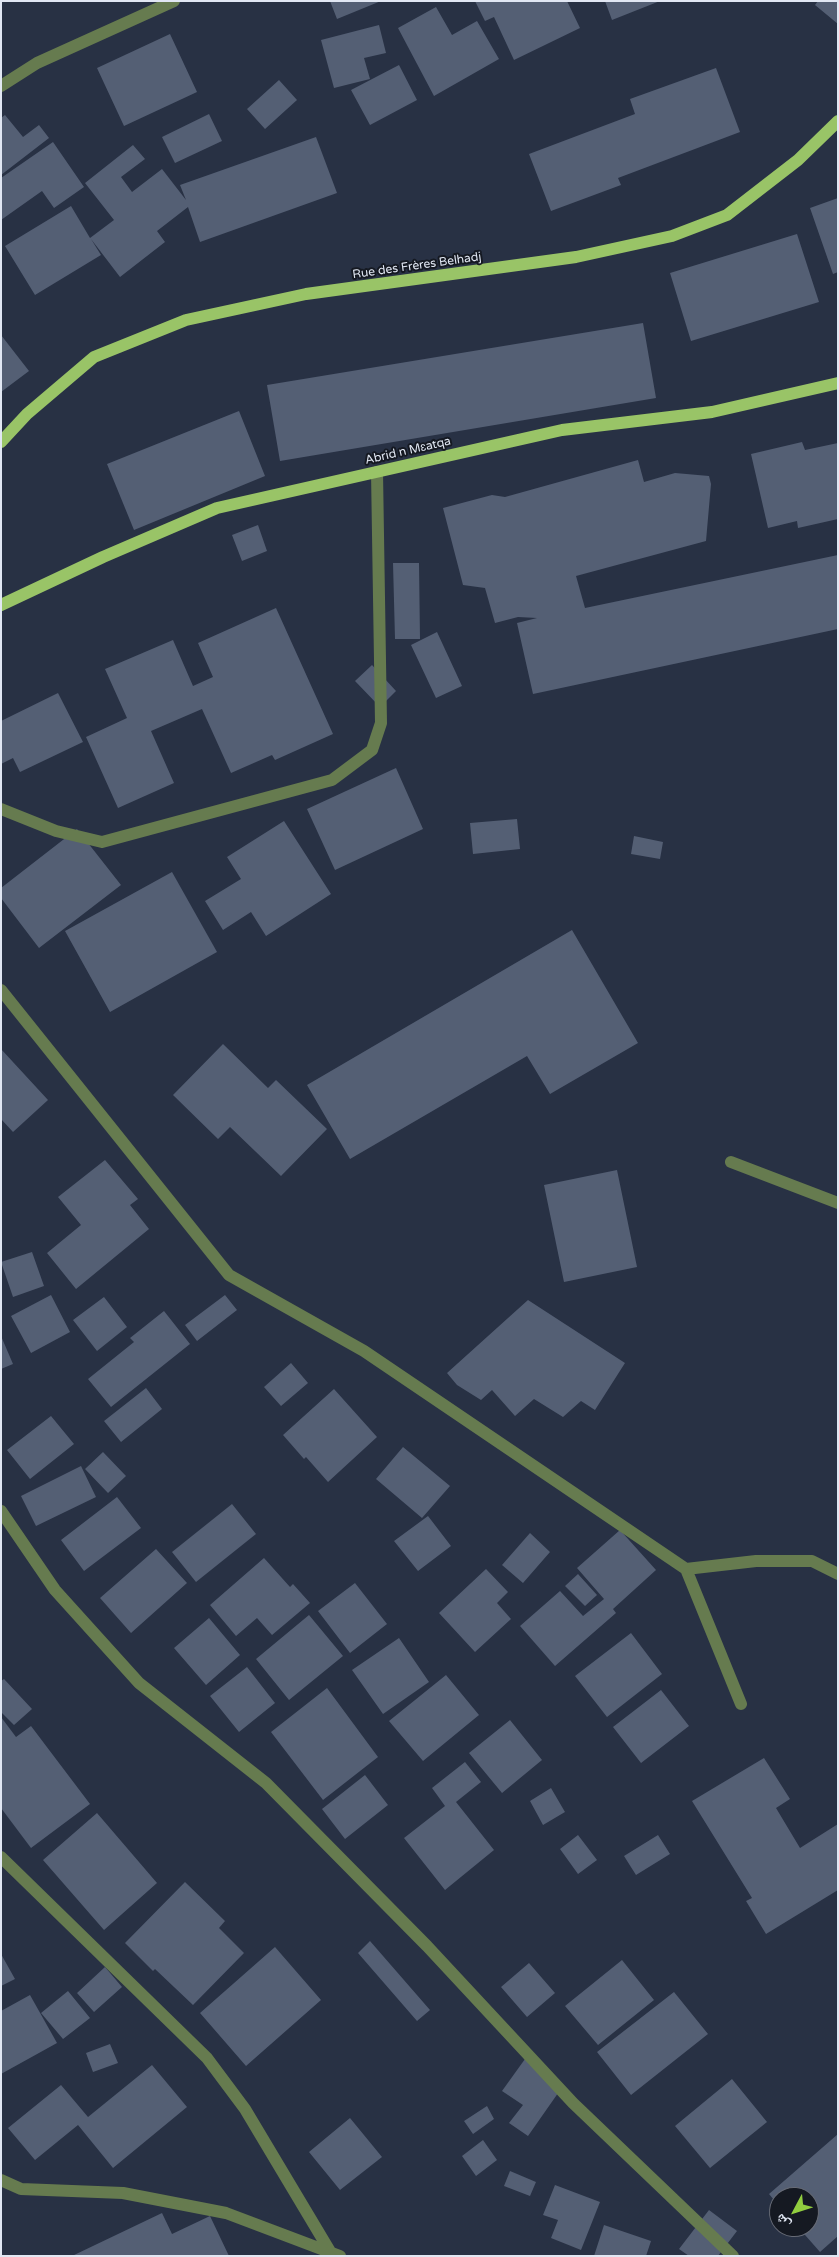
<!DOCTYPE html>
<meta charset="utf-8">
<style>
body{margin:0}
#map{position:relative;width:839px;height:2257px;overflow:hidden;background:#283144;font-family:"Varela Round","Noto Naskh Arabic",sans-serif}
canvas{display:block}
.frame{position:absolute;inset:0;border:2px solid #e1e7f3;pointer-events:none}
.north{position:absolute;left:769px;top:2187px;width:50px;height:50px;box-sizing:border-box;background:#151922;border:1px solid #676b76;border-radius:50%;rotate:230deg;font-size:14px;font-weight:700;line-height:20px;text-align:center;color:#e1e7f3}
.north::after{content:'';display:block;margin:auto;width:18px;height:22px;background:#91cd3f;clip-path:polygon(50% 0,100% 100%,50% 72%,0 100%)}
</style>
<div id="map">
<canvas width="839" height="2257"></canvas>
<div class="frame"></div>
<div class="north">ش</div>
</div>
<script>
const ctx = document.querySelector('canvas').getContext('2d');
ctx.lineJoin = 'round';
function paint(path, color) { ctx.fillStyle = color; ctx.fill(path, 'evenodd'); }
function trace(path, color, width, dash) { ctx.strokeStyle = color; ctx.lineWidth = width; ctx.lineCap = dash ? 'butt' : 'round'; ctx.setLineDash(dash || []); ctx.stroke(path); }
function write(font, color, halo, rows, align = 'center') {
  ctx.font = font + ' "Varela Round",sans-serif'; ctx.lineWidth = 4; ctx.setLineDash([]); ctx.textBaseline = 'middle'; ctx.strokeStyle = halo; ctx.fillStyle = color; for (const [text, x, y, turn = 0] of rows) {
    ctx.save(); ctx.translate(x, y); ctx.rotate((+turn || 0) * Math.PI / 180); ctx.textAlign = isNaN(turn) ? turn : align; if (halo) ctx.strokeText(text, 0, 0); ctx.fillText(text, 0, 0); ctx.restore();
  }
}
const building = new Path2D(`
 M 330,1 L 381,1 L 337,19 Z
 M 475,1 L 567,1 L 580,28 L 514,60 L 494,17 L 485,21 Z
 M 605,1 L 660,1 L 612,20 Z
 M 818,1 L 838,1 L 838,24 L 815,5 Z
 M 436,7 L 452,35 L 477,21 L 499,59 L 434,96 L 398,28 Z
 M 379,25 L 386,53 L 364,58 L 370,79 L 334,88 L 321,40 Z
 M 170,34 L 197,92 L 124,126 L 97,68 Z
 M 399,65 L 417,100 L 370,125 L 351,90 Z
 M 716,68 L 740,132 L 618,178 L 621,185 L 551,211 L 529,154 L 635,114 L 630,99 Z
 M 279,80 L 297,100 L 265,129 L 247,109 Z
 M 209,114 L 222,141 L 175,163 L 162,137 Z
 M 5,115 L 23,137 L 39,125 L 49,138 L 1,175 L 1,118 Z
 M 316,137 L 337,193 L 200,242 L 188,207 L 157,231 L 165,242 L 120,277 L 91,239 L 101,255 L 35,295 L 5,246 L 71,206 L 90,238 L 114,220 L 85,183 L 133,145 L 145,159 L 121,177 L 132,192 L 162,169 L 186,200 L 180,185 Z
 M 53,142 L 84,187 L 54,208 L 42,191 L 1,220 L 1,178 Z
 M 838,198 L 838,272 L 833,274 L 810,208 Z
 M 797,234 L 819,302 L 691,341 L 670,273 Z
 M 643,323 L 656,398 L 280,461 L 267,385 Z
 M 1,335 L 29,371 L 1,392 Z
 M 239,411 L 265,476 L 134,530 L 107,464 Z
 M 802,442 L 805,450 L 838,443 L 838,519 L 798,528 L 797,521 L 768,528 L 751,454 Z
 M 638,460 L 644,482 L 675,473 L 709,476 L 711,484 L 706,541 L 576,576 L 585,608 L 838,555 L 838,629 L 533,694 L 517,623 L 537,618 L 518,617 L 495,623 L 485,588 L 463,585 L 443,508 L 492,495 L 505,497 Z
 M 258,525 L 267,551 L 242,561 L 232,535 Z
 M 393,563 L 419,563 L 420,639 L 395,639 Z
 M 276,608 L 333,734 L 275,760 L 272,755 L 231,773 L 202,709 L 151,731 L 174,783 L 118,808 L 86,737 L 127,718 L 105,669 L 173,640 L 193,686 L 213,677 L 198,643 Z
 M 437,632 L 462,686 L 436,698 L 411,645 Z
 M 372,665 L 396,691 L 380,707 L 355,681 Z
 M 58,693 L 83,742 L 20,772 L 13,758 L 1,764 L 1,721 Z
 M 396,768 L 423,829 L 335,870 L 307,809 Z
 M 517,819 L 520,849 L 473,854 L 470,823 Z
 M 284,821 L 331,894 L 266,936 L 251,912 L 223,930 L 205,901 L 241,879 L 227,857 Z
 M 77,829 L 121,885 L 39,948 L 1,898 L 1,888 Z
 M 634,836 L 663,842 L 660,859 L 631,854 Z
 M 172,872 L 217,952 L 110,1012 L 65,931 Z
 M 572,930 L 638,1043 L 550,1094 L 527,1056 L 350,1159 L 307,1085 Z
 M 223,1044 L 268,1088 L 276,1080 L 327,1129 L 281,1176 L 230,1127 L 218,1139 L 173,1095 Z
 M 1,1049 L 48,1100 L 13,1132 L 1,1119 Z
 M 105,1160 L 138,1199 L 130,1205 L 149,1229 L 76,1289 L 47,1253 L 81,1225 L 58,1197 Z
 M 617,1170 L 637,1267 L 564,1282 L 544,1185 Z
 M 32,1252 L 44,1286 L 13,1297 L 1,1262 Z
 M 51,1295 L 70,1332 L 31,1353 L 11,1316 Z
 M 225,1295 L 237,1310 L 197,1341 L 185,1325 Z
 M 104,1297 L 127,1327 L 97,1351 L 73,1320 Z
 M 528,1300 L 625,1363 L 595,1410 L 581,1401 L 563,1417 L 534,1399 L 515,1416 L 492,1390 L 481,1400 L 457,1385 L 447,1373 Z
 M 164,1311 L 190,1344 L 111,1407 L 88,1379 L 134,1342 L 130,1338 Z
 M 1,1336 L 13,1364 L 1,1369 Z
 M 291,1363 L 308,1383 L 281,1406 L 264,1387 Z
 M 146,1388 L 162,1409 L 121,1442 L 104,1421 Z
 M 334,1389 L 377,1437 L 328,1482 L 306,1457 L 304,1459 L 283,1435 Z
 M 51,1416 L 74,1444 L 30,1479 L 7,1450 Z
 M 403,1447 L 450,1486 L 422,1518 L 376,1479 Z
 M 103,1452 L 126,1476 L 108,1493 L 85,1469 Z
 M 81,1466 L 96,1497 L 36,1526 L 21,1496 Z
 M 117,1497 L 141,1528 L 84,1571 L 61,1540 Z
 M 232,1504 L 256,1534 L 196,1582 L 172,1552 Z
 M 428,1516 L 451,1546 L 418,1571 L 394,1541 Z
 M 620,1530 L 656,1570 L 613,1609 L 616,1613 L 555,1666 L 520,1626 L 560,1591 L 583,1616 L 604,1599 L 577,1568 Z
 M 530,1533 L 550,1552 L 523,1583 L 502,1565 Z
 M 156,1549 L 187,1583 L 131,1633 L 100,1598 Z
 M 264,1558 L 290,1587 L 293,1584 L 310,1603 L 272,1635 L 257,1618 L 236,1636 L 210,1605 Z
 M 486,1569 L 508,1592 L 497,1603 L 511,1619 L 475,1652 L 439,1613 Z
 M 578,1574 L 597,1595 L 585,1606 L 565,1586 Z
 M 355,1583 L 387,1624 L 350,1653 L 318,1611 Z
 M 309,1615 L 343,1656 L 289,1700 L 256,1659 Z
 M 209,1618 L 240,1655 L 206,1685 L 174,1648 Z
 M 631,1633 L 662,1674 L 607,1717 L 575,1676 Z
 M 399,1638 L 429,1682 L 383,1714 L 352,1670 Z
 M 247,1667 L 275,1703 L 239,1732 L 210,1696 Z
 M 446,1675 L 479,1715 L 423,1761 L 389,1721 Z
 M 4,1679 L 32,1709 L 14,1725 L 1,1712 L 1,1681 Z
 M 327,1688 L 378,1757 L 323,1800 L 271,1732 Z
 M 661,1690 L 689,1726 L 641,1763 L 613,1727 Z
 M 1,1717 L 16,1737 L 31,1726 L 90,1804 L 31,1848 L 1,1808 Z
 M 510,1720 L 542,1760 L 502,1793 L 469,1753 Z
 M 764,1758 L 790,1799 L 776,1808 L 800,1848 L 838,1824 L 838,1890 L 766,1934 L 746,1901 L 752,1898 L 692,1801 Z
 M 465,1762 L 481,1782 L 456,1802 L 494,1850 L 445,1890 L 404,1838 L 445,1806 L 432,1788 Z
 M 365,1775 L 388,1805 L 345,1839 L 322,1809 Z
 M 551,1788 L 565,1812 L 543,1825 L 530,1801 Z
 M 97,1813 L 157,1883 L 104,1930 L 43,1860 Z
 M 578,1835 L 597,1860 L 578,1874 L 560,1849 Z
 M 658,1835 L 670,1854 L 636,1875 L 624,1856 Z
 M 185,1882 L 225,1921 L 219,1928 L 244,1953 L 193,2005 L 155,1969 L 153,1971 L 125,1943 Z
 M 370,1941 L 430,2010 L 417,2021 L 358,1953 Z
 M 275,1947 L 321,2000 L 246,2066 L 200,2013 Z
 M 1,1954 L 15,1979 L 1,1986 Z
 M 622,1960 L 654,2000 L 598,2045 L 565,2006 Z
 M 529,1963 L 555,1993 L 527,2017 L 501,1987 Z
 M 105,1967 L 122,1987 L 94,2012 L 77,1993 Z
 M 68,1991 L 90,2018 L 63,2039 L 41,2013 Z
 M 674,1992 L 708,2034 L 631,2095 L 597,2052 Z
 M 30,1995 L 57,2043 L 1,2074 L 1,2011 Z
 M 110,2044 L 118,2063 L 93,2072 L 86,2053 Z
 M 525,2059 L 563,2086 L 528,2136 L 509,2123 L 523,2105 L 502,2091 Z
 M 152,2065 L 187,2107 L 113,2168 L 78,2125 L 35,2160 L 8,2128 L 61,2085 L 88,2117 Z
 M 732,2079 L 767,2122 L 710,2168 L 675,2126 Z
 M 487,2106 L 494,2119 L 473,2134 L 464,2121 Z
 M 350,2118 L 382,2157 L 340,2190 L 309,2152 Z
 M 838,2134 L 838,2236 L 820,2252 L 798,2227 L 809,2227 L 809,2197 L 779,2197 L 779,2206 L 769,2194 Z
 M 483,2140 L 497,2160 L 476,2176 L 462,2156 Z
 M 510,2171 L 536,2182 L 530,2196 L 504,2186 Z
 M 555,2185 L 600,2202 L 581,2250 L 551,2238 L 558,2220 L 543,2215 Z
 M 709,2210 L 737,2231 L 718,2256 L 689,2256 L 679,2249 Z
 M 162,2213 L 172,2234 L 210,2216 L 229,2256 L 72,2256 Z
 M 604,2225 L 651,2241 L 646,2256 L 594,2256 Z`);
const minor = new Path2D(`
 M 1,86 L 37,63 L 174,1
 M 1,809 L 56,831 L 102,842 L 332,780 L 372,750 L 381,723 L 377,472
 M 1,990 L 229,1275 L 364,1351 L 686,1569 L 741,1704
 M 731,1162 L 838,1203
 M 1,1511 L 55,1590 L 139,1683 L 266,1783 L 427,1946 L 573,2103 L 733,2256
 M 686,1569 L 756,1561 L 812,1561 L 838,1574
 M 1,1857 L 207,2058 L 245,2109 L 331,2253
 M 1,2180 L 21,2189 L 123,2193 L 226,2213 L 340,2256`);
const major = new Path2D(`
 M 1,442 L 27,414 L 94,357 L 186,320 L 306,294 L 576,257 L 672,236 L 727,215 L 798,160 L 838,121
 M 1,605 L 103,557 L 217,508 L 562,430 L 712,412 L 838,383`);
const streetNames = [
 ["Rue des Frères Belhadj",417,266,-8],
 ["Abrid n Mɛatqa",408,451,-13]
];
paint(building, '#545f74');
trace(minor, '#667b4f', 12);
trace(major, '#99c467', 12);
write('12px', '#e1e7f3', '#151922', streetNames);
</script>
